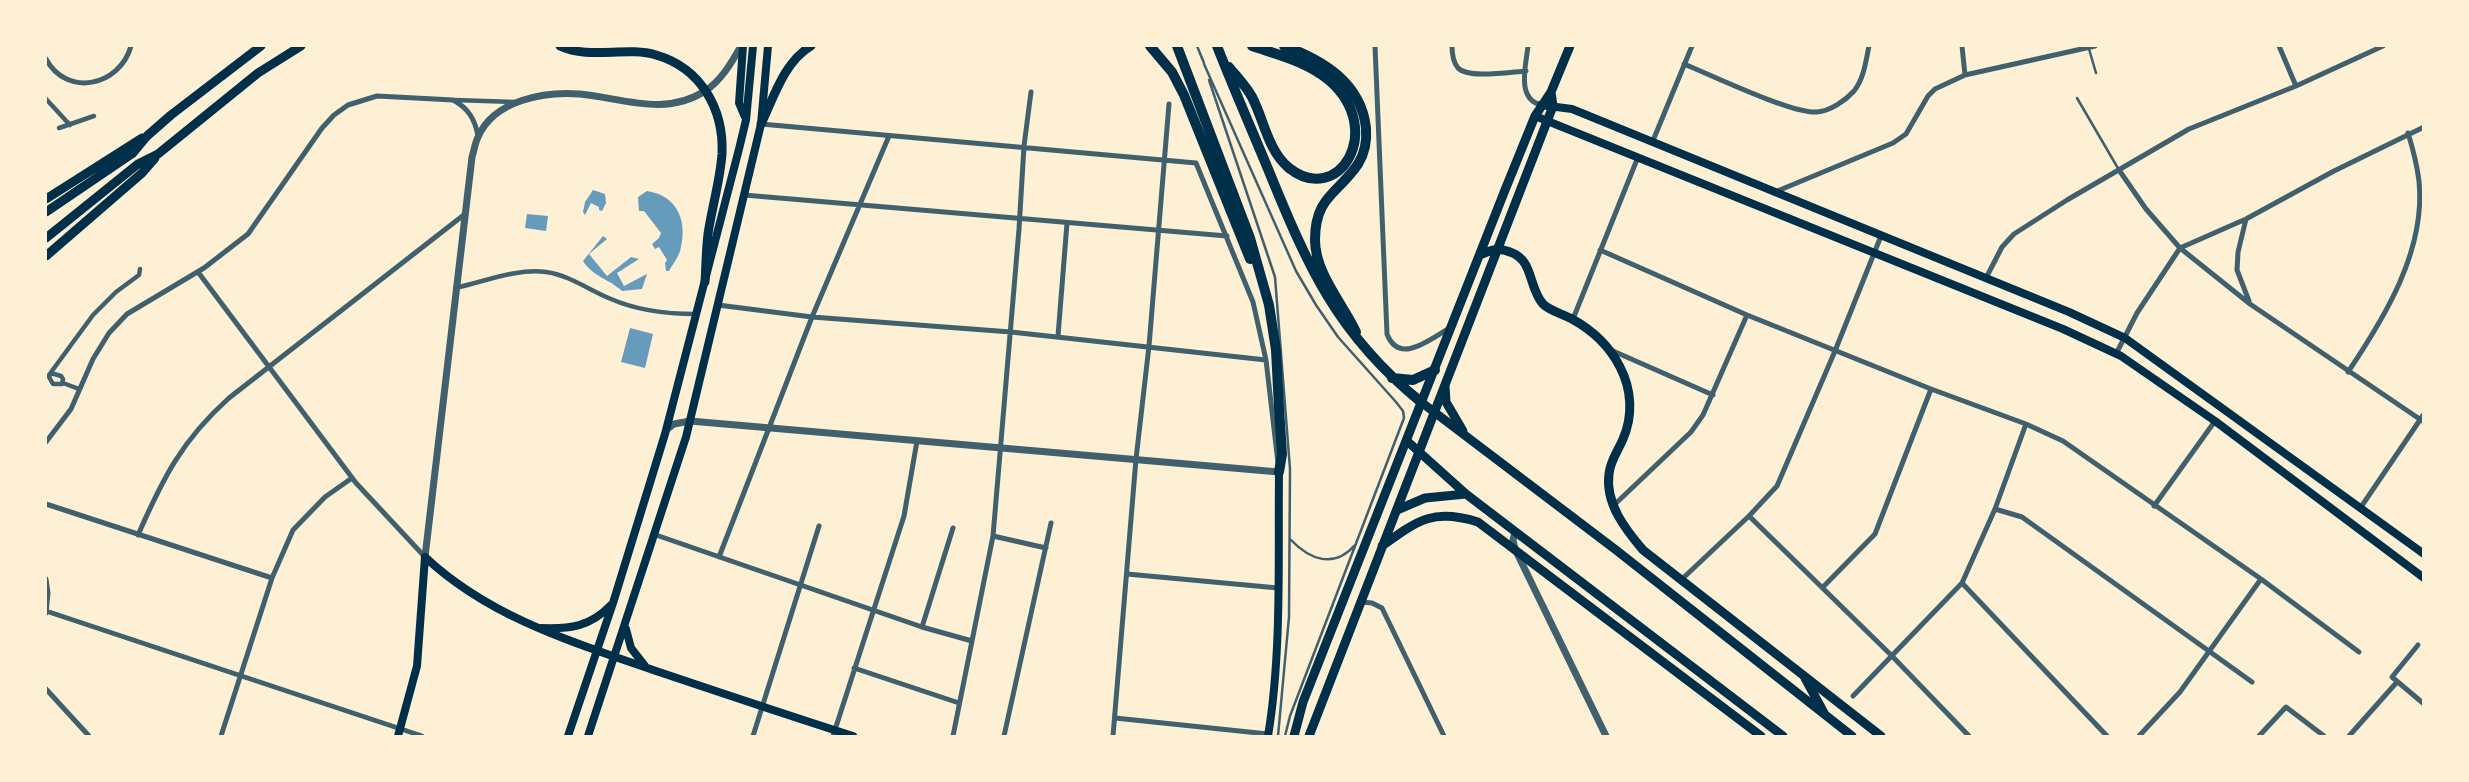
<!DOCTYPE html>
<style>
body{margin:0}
#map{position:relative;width:2469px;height:782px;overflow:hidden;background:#fdf0d5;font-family:"Fira Sans",sans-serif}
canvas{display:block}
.frame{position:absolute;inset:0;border:47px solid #fdf0d5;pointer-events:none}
</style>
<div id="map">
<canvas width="2469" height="782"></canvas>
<div class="frame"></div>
</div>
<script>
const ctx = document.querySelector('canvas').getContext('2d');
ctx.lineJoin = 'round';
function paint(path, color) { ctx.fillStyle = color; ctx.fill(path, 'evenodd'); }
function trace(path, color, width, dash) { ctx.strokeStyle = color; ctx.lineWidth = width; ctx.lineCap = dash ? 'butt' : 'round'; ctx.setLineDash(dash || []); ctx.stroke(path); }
const water = new Path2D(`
 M 593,190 L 605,194 L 606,203 L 602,211 L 599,210 L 599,207 L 591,203 L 585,215 L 583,212 L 585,202 Z
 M 647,191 C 679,196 688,223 680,251 C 678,258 672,265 669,271 L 666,271 L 665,263 L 667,260 L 659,247 L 655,249 L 652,244 L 659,238 L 661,233 L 644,211 L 639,211 L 638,197 Z
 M 527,214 L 548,216 L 546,231 L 525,228 Z
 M 603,236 L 607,239 L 589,254 L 607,276 L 631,257 L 639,259 L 617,273 L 624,286 L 647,274 L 642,289 L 622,291 C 609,279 592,276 583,261 Z
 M 630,328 L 653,334 L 645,368 L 621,362 Z`);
const service = new Path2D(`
 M 1197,46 L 1204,63
 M 2089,49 L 2096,73
 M 1204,64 L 1296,271 L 1316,305 L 1338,337 L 1396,402 L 1403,411 L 1404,418 L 1290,716 L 1285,736
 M 1209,80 L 1275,277 L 1290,469 L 1289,617 L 1278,736
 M 2077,98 L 2119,170
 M 1290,539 C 1310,560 1334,569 1355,545`);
const pedestrian = new Path2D(`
 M 46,99 L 70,125
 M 454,100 L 515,102
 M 59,128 L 94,116
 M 455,288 C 483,282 517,268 546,272 C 569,275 589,290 611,299 C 636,310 668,314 696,314
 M 51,373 L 61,376 L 63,379 L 62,384 L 53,384 L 49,377 Z
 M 49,375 L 93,315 L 116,292 L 139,275 L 140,269
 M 63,383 L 79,389`);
const minor = new Path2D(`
 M 1375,46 L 1387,334 C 1399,365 1429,340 1448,329
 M 1452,46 C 1452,52 1453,62 1458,68 C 1468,79 1510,72 1526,71
 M 1528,46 C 1526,65 1516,99 1541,105
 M 1962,46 L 1965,75
 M 2279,46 L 2296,86
 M 46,59 C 67,98 120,86 131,46
 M 1684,64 C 1711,75 1792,114 1817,112 C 1830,111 1845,101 1854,91 C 1864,79 1866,60 1869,46
 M 761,124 L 1196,163 L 1253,302 L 1266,360 L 1278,463
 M 1652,143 L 1692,46
 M 2119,170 L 2146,209 L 2180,248 L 2250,304 L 2424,422
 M 1775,192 L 1893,143 L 1906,134 L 1928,96 L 1935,89 L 1965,75 L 2095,46
 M 744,195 L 1227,236
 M 2246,219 L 2238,252 L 2237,270 L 2249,301
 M 1600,250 L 1747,315 L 1931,389 L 2026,424 L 2063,441 L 2261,579 L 2359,652
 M 198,272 L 356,483 L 425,557
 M 1986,278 L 2002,247 L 2014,234 L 2067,200 L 2189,129 L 2296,86 L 2383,46
 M 718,305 L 812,317 L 1011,332 L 1266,360
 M 1573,319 L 1638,157
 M 1058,336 L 1067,223
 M 1613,351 L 1713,395
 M 2116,354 L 2137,313 L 2180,248 L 2246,219 L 2334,171 L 2424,127
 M 2348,372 C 2385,317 2426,250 2419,181 C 2417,165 2413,149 2408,133
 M 46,442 L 71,409 L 93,359 L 109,333 L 127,314 L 204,268 L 248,234 L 322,128 L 334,115 L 348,105 L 377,96 L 453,100 C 468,108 475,119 478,136
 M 46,504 L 272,578
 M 1613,506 L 1691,432 L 1703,415 L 1747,315
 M 2154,506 L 2215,421
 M 2361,507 L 2424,414
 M 1995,509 L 2022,517 L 2252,682
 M 1749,516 L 1891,655 L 1969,736
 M 138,535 C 163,478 182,440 229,398 L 465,214
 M 656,535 L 922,627 L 972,641
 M 993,536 L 1046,548
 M 719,557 L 812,317 L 889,136
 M 1127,574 L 1278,588
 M 46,579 L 48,593 L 46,613
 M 1681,580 L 1749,516 L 1777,486 L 1835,351 L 1881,236
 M 1962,583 L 2107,736
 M 1823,587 L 1875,534 L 1931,389
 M 1361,602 L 1372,603 L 1382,608 L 1444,736
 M 46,611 L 422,736
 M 922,627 L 953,528
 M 2418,645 L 2392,677 L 2424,704
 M 854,668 L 959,703
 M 46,689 L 89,736
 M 1853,696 L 1962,583 L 1995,509 L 2026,424
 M 1115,718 L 1268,734
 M 221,736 L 272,578 L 293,530 L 325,497 L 352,478
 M 753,736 L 819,526
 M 833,736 L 904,516 L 917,441
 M 953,736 L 993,536 L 1019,229 L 1024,146 L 1031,92
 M 1004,736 L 1051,523
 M 1113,736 L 1136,459 L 1149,346 L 1169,104
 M 2139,736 L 2180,692 L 2261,579
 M 2259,736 L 2286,707 L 2324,736
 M 2349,736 L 2397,682`);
const tertiary = new Path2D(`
 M 666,430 L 674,424 L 690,421 L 1279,472
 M 1515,532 L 1513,540 L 1515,549 L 1606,736
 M 425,557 L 472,157 C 474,151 475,143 478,137 C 494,100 545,91 580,94 C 622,98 665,117 705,91 C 721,81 732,62 741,46`);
const secondary = new Path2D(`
 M 743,46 L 739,103 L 745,117
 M 1541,105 L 1572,109 L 2069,312 L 2125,338 L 2424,554
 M 1535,116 L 2063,329 L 2121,356 L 2215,421 L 2424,578
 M 425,557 C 490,618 575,643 656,671 C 722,693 787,715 853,736
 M 541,628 C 570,629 590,627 611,605
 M 626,629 L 631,648 L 645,666
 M 398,736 L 417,666 L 425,557
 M 568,736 L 613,603 L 665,434 L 739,149 L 746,120 L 753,46
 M 588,736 L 686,437 L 761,124 L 768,46
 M 1268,736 C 1282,652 1278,558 1279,472`);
const primary = new Path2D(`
 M 1480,255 C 1491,250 1498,247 1510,252 C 1534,260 1528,287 1543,304 C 1550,311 1563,314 1572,319 C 1592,330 1610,347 1620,367 C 1632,390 1633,416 1623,439 C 1618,451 1610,461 1609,474 C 1605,503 1625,529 1643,550 L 1881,736
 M 1382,546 C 1418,520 1433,508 1478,522 L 1761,736
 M 1294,736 L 1303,702 L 1505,190 L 1535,116 L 1551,92 L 1570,46
 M 1309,736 L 1553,106 L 1551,92`);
const trunk = new Path2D(`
 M 560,46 C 589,60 626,46 656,55 C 701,68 724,109 722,154 C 720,181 712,207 708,234 C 706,250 706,266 705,282
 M 761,124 C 774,97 784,62 811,46
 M 46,199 L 142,138
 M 46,212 L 133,153 L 147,136 L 171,115 L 261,46
 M 46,238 L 138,164 L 158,154 L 258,73 L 301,46
 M 46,256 L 142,173 L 155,158
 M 1445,386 L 1446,402 L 1463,431
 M 1421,402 L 1616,550 L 1852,736
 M 1407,441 L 1466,494 L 1783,736
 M 1397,510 L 1425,498 L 1466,494
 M 1805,678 L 1824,713`);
const motorway = new Path2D(`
 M 1150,46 L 1172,72 L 1184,95 L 1250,259
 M 1177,46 L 1250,238 L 1269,305 L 1276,350 L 1279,408 L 1282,454 L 1279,472
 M 1217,46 C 1233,87 1251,128 1268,169 C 1308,267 1337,334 1421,402
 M 1284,46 C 1323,60 1361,83 1366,128 C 1367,140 1365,153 1358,164 C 1338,194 1315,196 1315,240 C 1315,273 1343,304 1356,332
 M 1229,67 C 1237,77 1246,86 1252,97 C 1264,120 1268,151 1289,168 C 1338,207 1386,131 1330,81 C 1308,62 1279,55 1252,46
 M 1392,378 L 1413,380 L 1435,370`);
paint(water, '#669bbc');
trace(service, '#3f606c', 2.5);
trace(pedestrian, '#3f606c', 4.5);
trace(minor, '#3f606c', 5);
trace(tertiary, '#3f606c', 7);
trace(secondary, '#003049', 8);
trace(primary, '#003049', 9);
trace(trunk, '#003049', 9);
trace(motorway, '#003049', 10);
</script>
